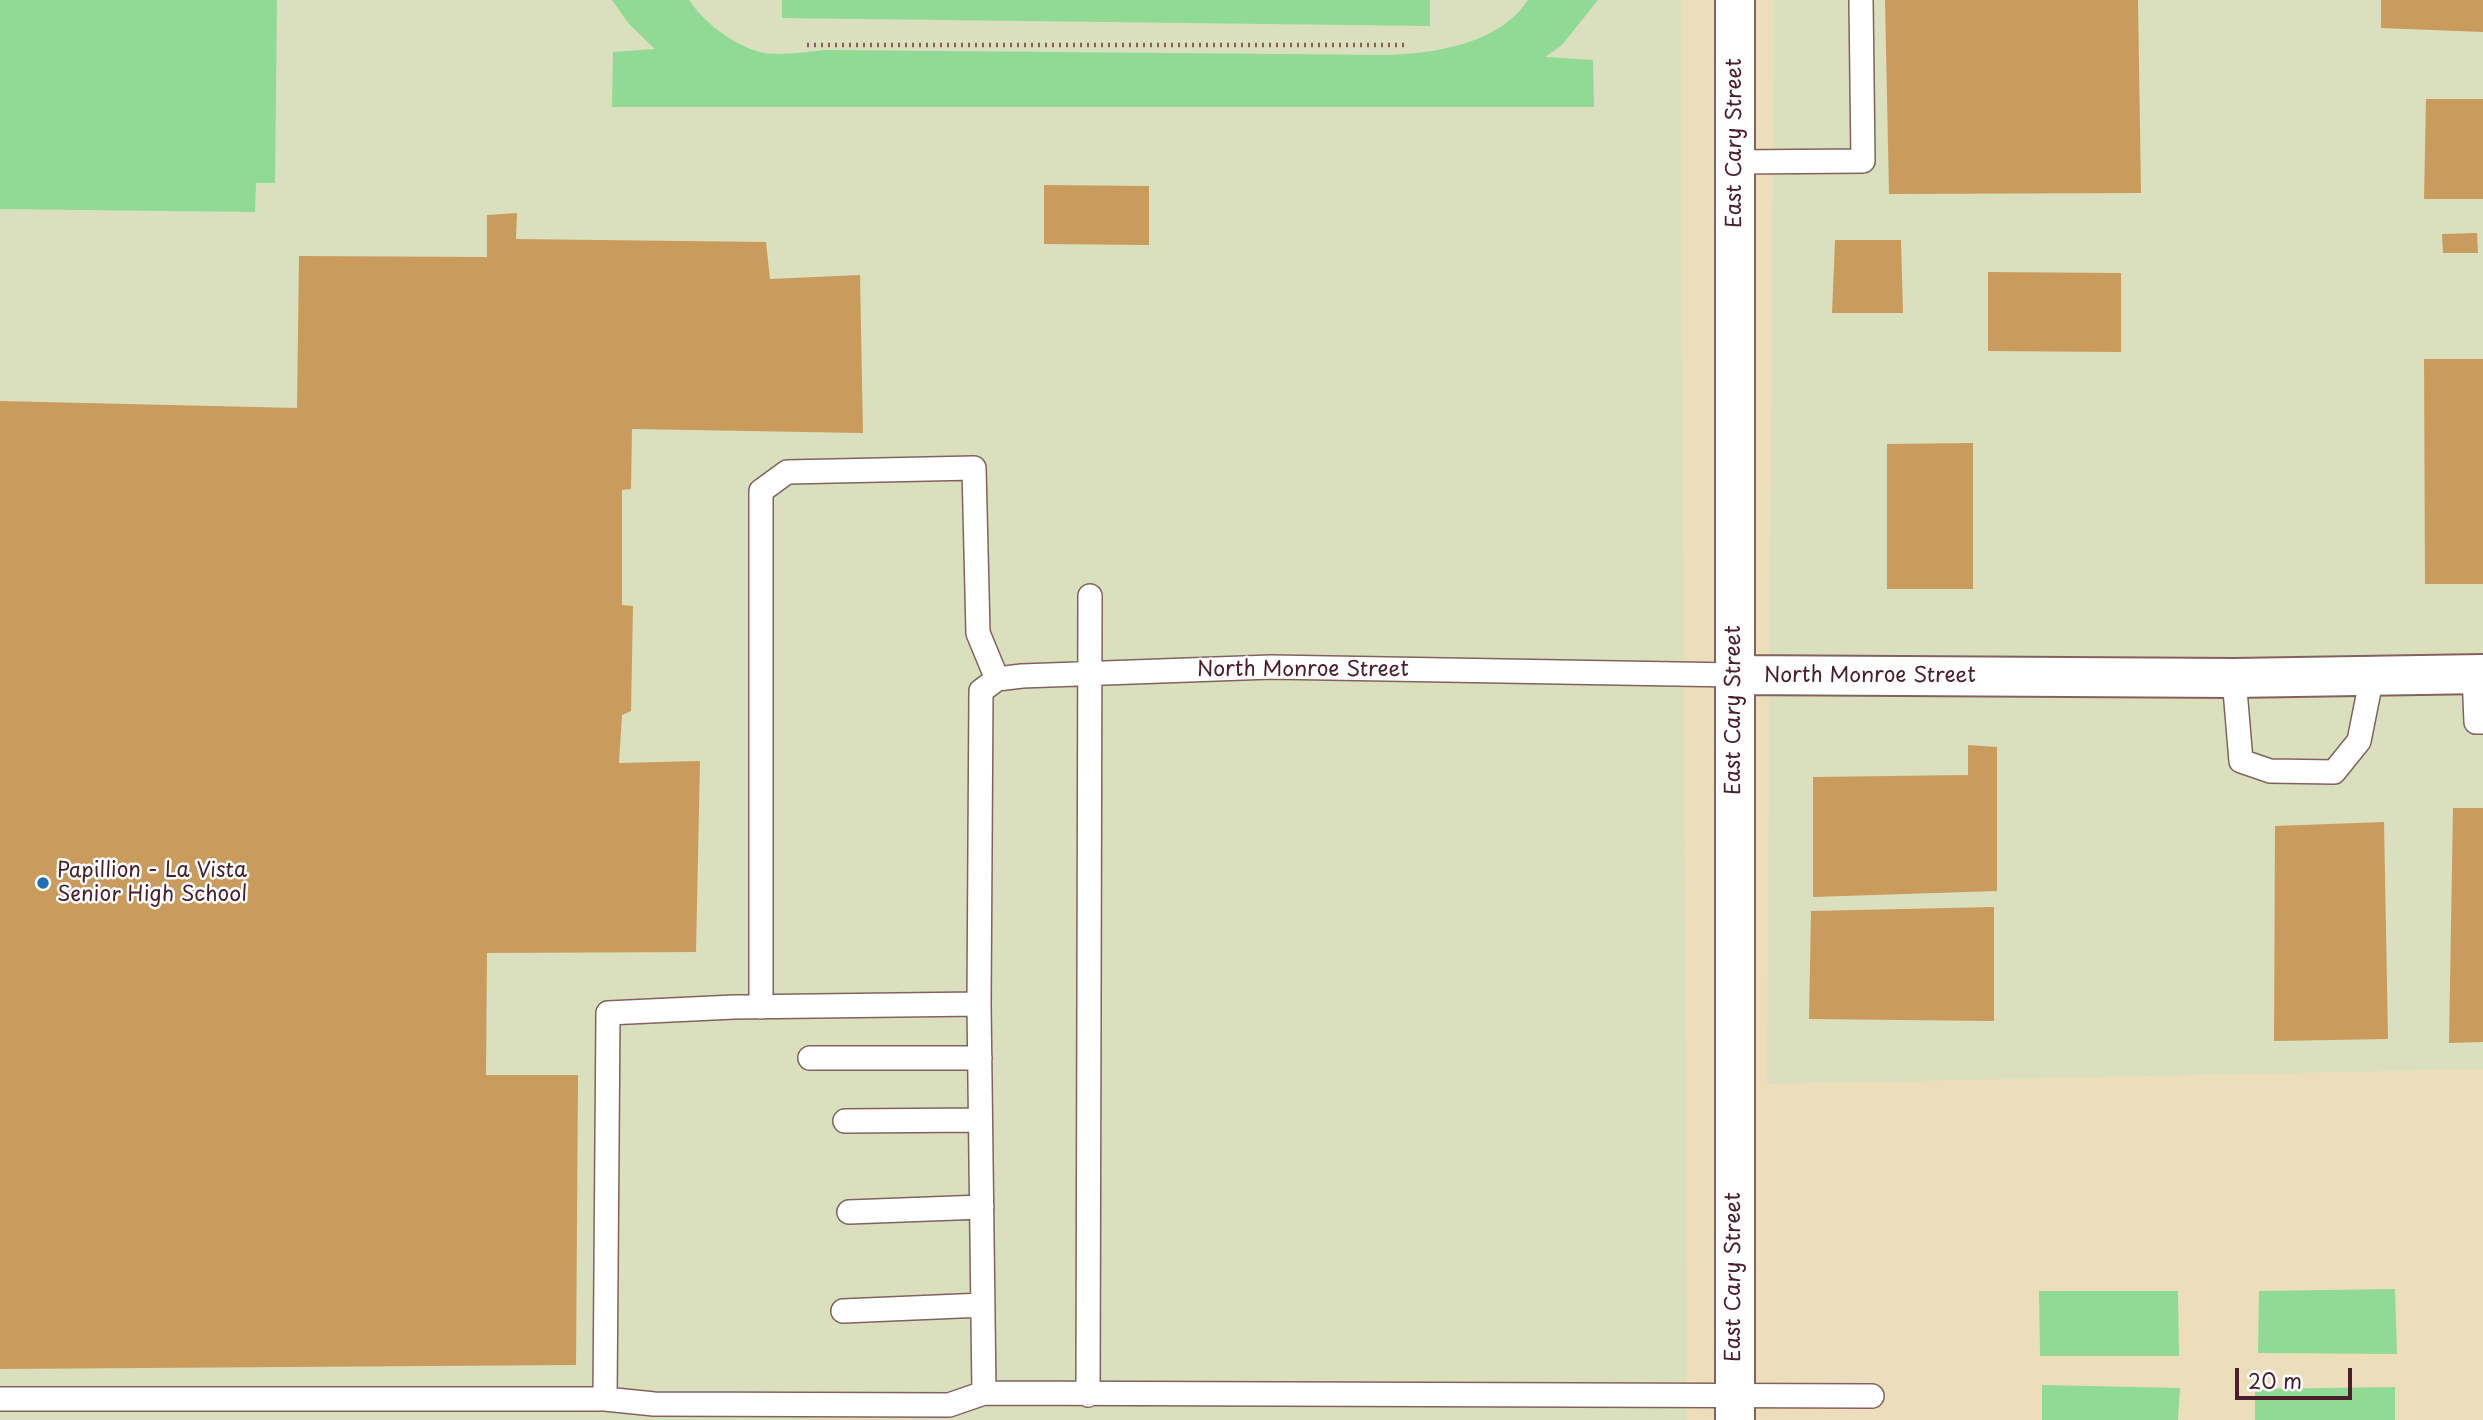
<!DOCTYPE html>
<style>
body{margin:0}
#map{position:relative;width:2483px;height:1420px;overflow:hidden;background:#ecdebb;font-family:"Playpen Sans",sans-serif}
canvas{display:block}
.scale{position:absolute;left:2235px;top:1368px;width:117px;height:32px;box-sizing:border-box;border:4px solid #4a1f2b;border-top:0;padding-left:9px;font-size:21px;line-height:24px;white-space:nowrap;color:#4a1f2b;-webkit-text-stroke:5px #fff;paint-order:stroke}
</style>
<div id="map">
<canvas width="2483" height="1420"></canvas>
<div class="scale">20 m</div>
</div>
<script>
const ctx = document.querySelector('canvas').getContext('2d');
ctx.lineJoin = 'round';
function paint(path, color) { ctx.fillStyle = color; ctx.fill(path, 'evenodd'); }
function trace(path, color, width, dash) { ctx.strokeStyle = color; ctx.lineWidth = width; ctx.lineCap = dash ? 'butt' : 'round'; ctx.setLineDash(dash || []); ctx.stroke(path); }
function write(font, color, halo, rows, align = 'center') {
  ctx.font = font + ' "Playpen Sans",sans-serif'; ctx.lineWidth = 5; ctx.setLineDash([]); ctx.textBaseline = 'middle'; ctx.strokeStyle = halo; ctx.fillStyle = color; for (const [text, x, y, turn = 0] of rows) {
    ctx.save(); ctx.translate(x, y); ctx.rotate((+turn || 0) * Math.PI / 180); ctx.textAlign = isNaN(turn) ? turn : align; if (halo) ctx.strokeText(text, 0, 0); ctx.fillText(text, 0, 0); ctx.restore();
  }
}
const built = new Path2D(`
 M 0,0 L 1681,0 L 1687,1420 L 0,1420 Z
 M 1774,0 L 2483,0 L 2483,1069 L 1767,1084 Z`);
const green = new Path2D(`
 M 0,0 L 277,0 L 275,183 L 256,183 L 255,212 L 0,209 Z
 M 612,0 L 689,0 C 704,23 734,45 760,52 C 776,57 810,51 827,50 L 1389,55 C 1436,53 1499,44 1528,0 L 1598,0 L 1562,45 L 1545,57 L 1593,60 L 1594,107 L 612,107 L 613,52 L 655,49 L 629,24 Z
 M 782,0 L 1430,0 L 1430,26 L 782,18 Z
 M 2395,1289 L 2397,1354 L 2258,1353 L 2259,1291 Z
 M 2039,1291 L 2178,1291 L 2179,1356 L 2040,1356 Z
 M 2042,1385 L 2180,1388 L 2178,1420 L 2042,1420 Z
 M 2395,1387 L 2395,1420 L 2255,1420 L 2255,1389 Z`);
const building = new Path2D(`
 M 1885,0 L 2138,0 L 2141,193 L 1889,194 Z
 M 2381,0 L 2483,0 L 2483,32 L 2381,28 Z
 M 2426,99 L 2483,99 L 2483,199 L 2424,199 Z
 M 1044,185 L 1149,186 L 1149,245 L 1044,244 Z
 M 517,213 L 516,239 L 766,242 L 770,279 L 860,275 L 863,433 L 632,429 L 631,489 L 622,490 L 622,605 L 633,606 L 631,711 L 622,715 L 619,763 L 700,761 L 696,952 L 487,953 L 486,1075 L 578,1075 L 576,1365 L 0,1369 L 0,401 L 297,408 L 299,256 L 487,257 L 487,215 Z
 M 2477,233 L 2478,253 L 2443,253 L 2442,234 Z
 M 1835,240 L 1901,240 L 1903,313 L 1832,313 Z
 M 1988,272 L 2121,273 L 2121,352 L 1988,351 Z
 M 2424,359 L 2483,359 L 2483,584 L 2425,584 Z
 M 1973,443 L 1973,589 L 1887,589 L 1887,444 Z
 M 1968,745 L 1997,747 L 1997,891 L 1813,897 L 1813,777 L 1968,775 Z
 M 2453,808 L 2483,808 L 2483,1042 L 2449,1043 Z
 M 2384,822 L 2388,1039 L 2274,1041 L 2275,826 Z
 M 1994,907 L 1994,1021 L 1809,1019 L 1811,911 Z`);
const path = new Path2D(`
 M 807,45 L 1409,45`);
const lane = new Path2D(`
 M 1735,162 L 1863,161 L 1861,0
 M 2474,674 L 2476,722 L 2483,722
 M 1734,675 L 1271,667 L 1022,676 L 997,679 L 981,691 L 979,1004 L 984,1393 L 1872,1396
 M 2234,678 L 2241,761 L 2270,771 L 2334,772 L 2359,741 L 2372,676
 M 761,1007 L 761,491 L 787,472 L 974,468 L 978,633 L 997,679
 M 810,1058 L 980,1058
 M 845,1121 L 980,1120
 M 849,1212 L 982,1207
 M 843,1311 L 983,1305
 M 1088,1395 L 1090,596
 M 0,1399 L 605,1399 L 608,1013 L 734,1007 L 979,1004
 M 605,1399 L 654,1404 L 949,1405 L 984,1393`);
const street = new Path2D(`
 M 1734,675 L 2234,678 L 2483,674
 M 1735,1420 L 1735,0`);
const markers = [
 [43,883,7,"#1f6fb2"]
];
const streetNames = [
 ["East Cary Street",1735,143,-90],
 ["North Monroe Street",1303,670],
 ["North Monroe Street",1870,676],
 ["East Cary Street",1734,710,-90],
 ["East Cary Street",1734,1277,-90]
];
const poiNames = [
 ["Papillion - La Vista",57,871],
 ["Senior High School",57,895]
];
paint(built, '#dadfbd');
paint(green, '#90da95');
paint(building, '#c99c5d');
trace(lane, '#83625d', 26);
trace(street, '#83625d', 42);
trace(path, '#83625d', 4.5, [2, 5]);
trace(lane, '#fff', 23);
trace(street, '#fff', 38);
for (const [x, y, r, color] of markers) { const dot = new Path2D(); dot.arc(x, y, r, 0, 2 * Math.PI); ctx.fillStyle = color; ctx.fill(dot); trace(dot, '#fff', 2.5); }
write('21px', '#4a1f2b', '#fff', streetNames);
write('21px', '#4a1f2b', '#fff', poiNames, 'left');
</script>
